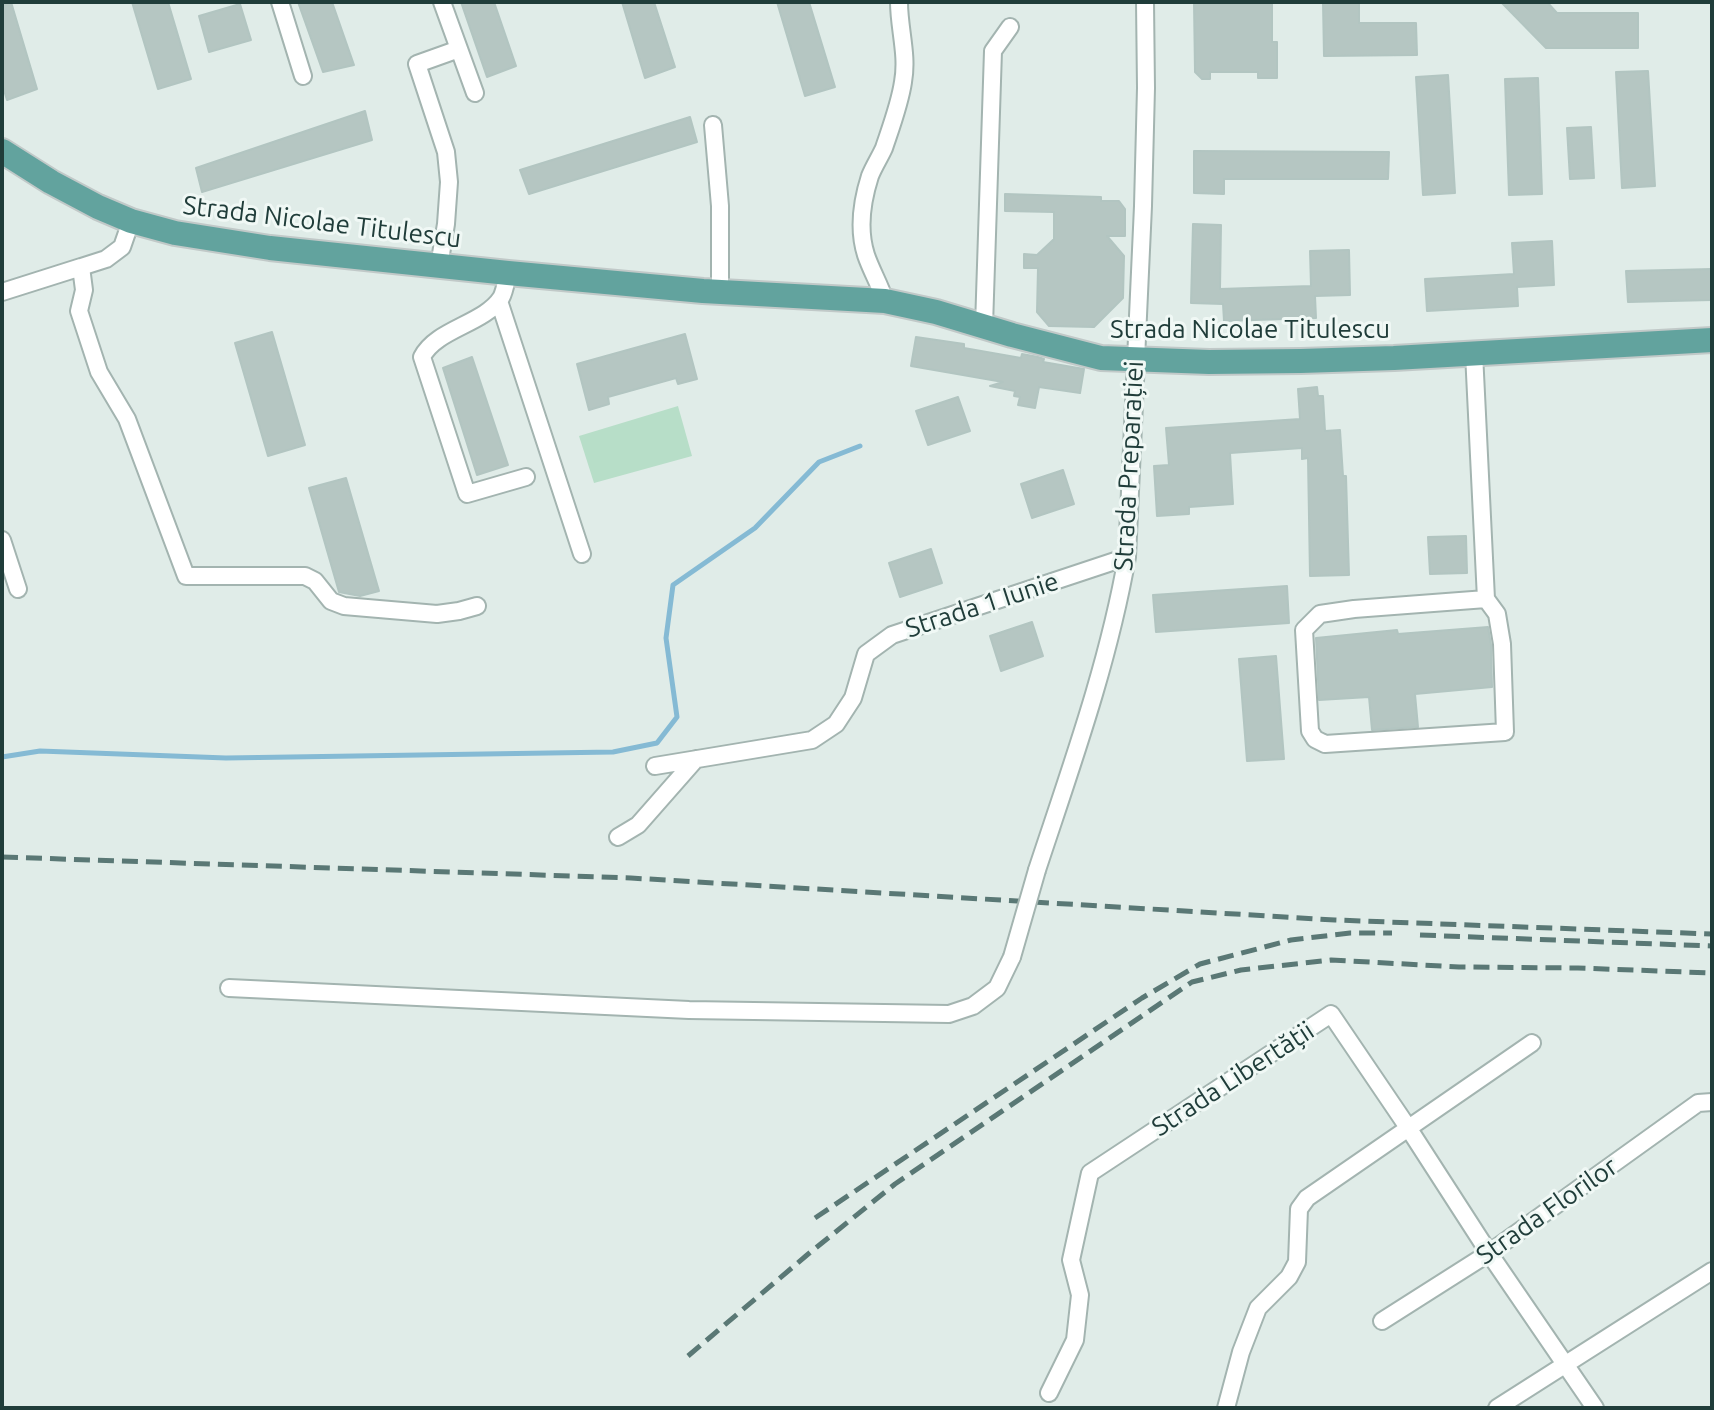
<!DOCTYPE html>
<meta charset="utf-8">
<style>
body{margin:0}
#map{position:relative;width:1714px;height:1410px;overflow:hidden;background:#e0ece8;font-family:Ubuntu,sans-serif}
canvas{display:block}
.frame{position:absolute;inset:0;border:4px solid #203d3a;pointer-events:none}
</style>
<div id="map">
<canvas width="1714" height="1410"></canvas>
<div class="frame"></div>
</div>
<script>
const ctx = document.querySelector('canvas').getContext('2d');
ctx.lineJoin = 'round';
function paint(path, color) { ctx.fillStyle = color; ctx.fill(path, 'evenodd'); }
function trace(path, color, width, dash) { ctx.strokeStyle = color; ctx.lineWidth = width; ctx.lineCap = dash ? 'butt' : 'round'; ctx.setLineDash(dash || []); ctx.stroke(path); }
function write(font, color, halo, rows, align = 'center') {
  ctx.font = font + ' Ubuntu,sans-serif'; ctx.lineWidth = 6; ctx.setLineDash([]); ctx.textBaseline = 'middle'; ctx.strokeStyle = halo; ctx.fillStyle = color; for (const [text, x, y, turn = 0] of rows) {
    ctx.save(); ctx.translate(x, y); ctx.rotate((+turn || 0) * Math.PI / 180); ctx.textAlign = isNaN(turn) ? turn : align; if (halo) ctx.strokeText(text, 0, 0); ctx.fillText(text, 0, 0); ctx.restore();
  }
}
const green = new Path2D(`
 M 678,406 L 692,456 L 594,483 L 579,436 Z`);
const stream = new Path2D(`
 M 2,757 L 40,751 L 226,758 L 613,752 L 657,743 L 677,717 L 666,638 L 673,585 L 755,528 L 819,462 L 860,446`);
const building = new Path2D(`
 M 2,2 L 11,2 L 37,89 L 7,100 L 2,84 Z
 M 132,2 L 168,2 L 191,79 L 158,89 Z
 M 298,2 L 332,2 L 354,65 L 323,72 Z
 M 461,2 L 494,2 L 516,66 L 487,77 Z
 M 622,2 L 654,2 L 675,67 L 645,78 Z
 M 777,2 L 809,2 L 835,87 L 805,96 Z
 M 1194,2 L 1272,2 L 1272,42 L 1277,42 L 1277,78 L 1258,78 L 1258,72 L 1210,72 L 1210,79 L 1202,79 L 1195,72 Z
 M 1323,2 L 1359,2 L 1359,23 L 1416,23 L 1417,55 L 1324,56 Z
 M 1501,2 L 1547,2 L 1557,13 L 1638,13 L 1638,48 L 1546,48 Z
 M 240,4 L 251,40 L 209,52 L 199,16 Z
 M 1648,71 L 1655,186 L 1622,188 L 1616,72 Z
 M 1448,75 L 1455,193 L 1423,195 L 1416,77 Z
 M 1538,78 L 1542,194 L 1509,195 L 1505,79 Z
 M 365,111 L 372,140 L 202,192 L 196,168 Z
 M 690,117 L 697,142 L 529,194 L 520,170 Z
 M 1591,127 L 1594,178 L 1570,179 L 1567,128 Z
 M 1194,151 L 1389,152 L 1388,179 L 1224,179 L 1224,194 L 1194,193 Z
 M 1005,194 L 1101,197 L 1101,201 L 1119,201 L 1125,209 L 1125,236 L 1107,236 L 1124,256 L 1123,298 L 1094,327 L 1049,326 L 1037,312 L 1038,268 L 1024,268 L 1024,254 L 1037,255 L 1054,239 L 1054,212 L 1005,211 Z
 M 1193,224 L 1221,225 L 1220,289 L 1311,286 L 1310,251 L 1349,250 L 1350,295 L 1315,296 L 1316,318 L 1224,321 L 1223,304 L 1191,303 Z
 M 1552,241 L 1554,285 L 1517,287 L 1518,306 L 1427,311 L 1425,279 L 1514,274 L 1512,243 Z
 M 1712,269 L 1712,300 L 1628,302 L 1626,271 Z
 M 272,332 L 305,445 L 268,456 L 235,343 Z
 M 685,334 L 697,379 L 678,384 L 676,378 L 608,397 L 609,404 L 589,410 L 577,364 Z
 M 916,337 L 964,344 L 964,348 L 1021,358 L 1022,354 L 1038,357 L 1044,359 L 1043,362 L 1084,369 L 1080,393 L 1039,387 L 1035,408 L 1018,405 L 1020,397 L 1014,396 L 1015,391 L 990,386 L 1003,382 L 911,366 Z
 M 472,357 L 508,465 L 477,475 L 443,368 Z
 M 1317,387 L 1318,396 L 1323,396 L 1325,431 L 1340,430 L 1343,476 L 1346,476 L 1349,575 L 1310,576 L 1308,458 L 1302,459 L 1302,448 L 1230,453 L 1233,504 L 1189,507 L 1189,514 L 1157,516 L 1154,466 L 1169,465 L 1166,428 L 1300,419 L 1298,389 Z
 M 958,397 L 970,431 L 928,445 L 916,411 Z
 M 1063,470 L 1074,504 L 1032,518 L 1021,484 Z
 M 346,478 L 379,591 L 360,596 L 339,592 L 309,488 Z
 M 1466,536 L 1467,573 L 1430,574 L 1428,537 Z
 M 931,549 L 942,583 L 900,597 L 889,563 Z
 M 1287,586 L 1289,623 L 1156,632 L 1153,595 Z
 M 1032,622 L 1043,656 L 1001,671 L 990,636 Z
 M 1488,627 L 1491,645 L 1492,687 L 1415,694 L 1418,727 L 1372,730 L 1369,697 L 1319,700 L 1316,638 L 1397,630 L 1398,634 Z
 M 1276,656 L 1284,759 L 1247,761 L 1239,659 Z`);
const minor = new Path2D(`
 M 280,2 L 303,76
 M 442,2 L 475,93
 M 713,125 L 720,206 L 720,292
 M 131,221 L 122,247 L 106,259 L 81,267 L 84,290 L 79,311 L 99,372 L 127,419 L 186,576 L 305,576 L 315,581 L 331,601 L 344,606 L 437,614 L 459,611 L 477,606
 M 439,266 L 446,224 L 449,182 L 446,152 L 417,64 L 459,49
 M 508,273 C 506,281 505,291 501,298 C 484,324 436,329 422,357 L 467,494 L 526,477
 M 2,292 L 81,267
 M 499,301 L 582,554
 M 885,301 C 880,285 871,270 866,255 C 858,230 862,201 870,176 C 874,166 880,157 884,148 C 891,127 900,103 903,82 C 908,55 899,29 899,2
 M 984,326 L 993,51 L 1010,27
 M 1474,353 L 1486,599 L 1497,614 L 1502,644 L 1505,732 L 1325,744 L 1315,739 L 1310,731 L 1304,630 L 1320,614 L 1354,609 L 1486,599
 M 2,540 L 18,589
 M 655,766 L 812,740 L 836,724 L 853,698 L 866,654 L 892,635 L 1127,557
 M 618,837 L 638,825 L 696,759
 M 1037,870 C 1071,767 1108,665 1127,557 L 1143,206 L 1146,88 L 1145,2
 M 229,988 L 689,1010 L 949,1014 L 973,1006 L 997,988 L 1012,957
 M 1382,1321 L 1489,1253 L 1698,1103 L 1712,1102
 M 1049,1393 L 1075,1340 L 1080,1295 L 1071,1260 L 1090,1173 L 1331,1014 L 1409,1129 L 1489,1253 L 1595,1408
 M 1226,1408 L 1241,1352 L 1258,1308 L 1289,1277 L 1297,1262 L 1299,1209 L 1307,1198 L 1532,1043
 M 1497,1408 L 1712,1271`);
const primary = new Path2D(`
 M 2,151 L 51,182 L 98,207 L 131,221 L 175,233 L 270,248 L 508,273 L 703,291 L 885,301 L 936,312 L 1012,335 L 1101,358 L 1209,362 L 1301,361 L 1394,358 L 1712,340`);
const rail = new Path2D(`
 M 2,857 L 631,878 L 1335,920 L 1712,934
 M 1420,935 L 1712,946
 M 815,1218 L 1142,998 L 1200,964 L 1291,940 L 1350,933 L 1392,933
 M 688,1356 L 807,1255 L 895,1184 L 1192,982 L 1241,970 L 1331,960 L 1459,967 L 1578,968 L 1712,973`);
const minorBridge = new Path2D(`
 M 1012,957 L 1037,870`);
const streetNames = [
 ["Strada Nicolae Titulescu",322,222,7],
 ["Strada Nicolae Titulescu",1250,329],
 ["Strada Preparației",1129,466,-87],
 ["Strada 1 Iunie",982,605,-18],
 ["Strada Libertății",1233,1079,-33],
 ["Strada Florilor",1547,1211,-35]
];
paint(green, '#b7dec8');
trace(stream, '#85bad4', 5);
paint(building, '#b5c6c2');
trace(building, '#b2c5c1', 2);
trace(minor, '#a3b4b0', 20);
trace(primary, '#c1c9c8', 28);
trace(minor, '#fff', 16);
trace(primary, '#62a39e', 24);
trace(rail, '#5a7875', 5, [16, 8]);
trace(minorBridge, '#a3b4b0', 20, []);
trace(minorBridge, '#fff', 16);
write('26px', '#203d3a', '#f0f8f5', streetNames);
</script>
